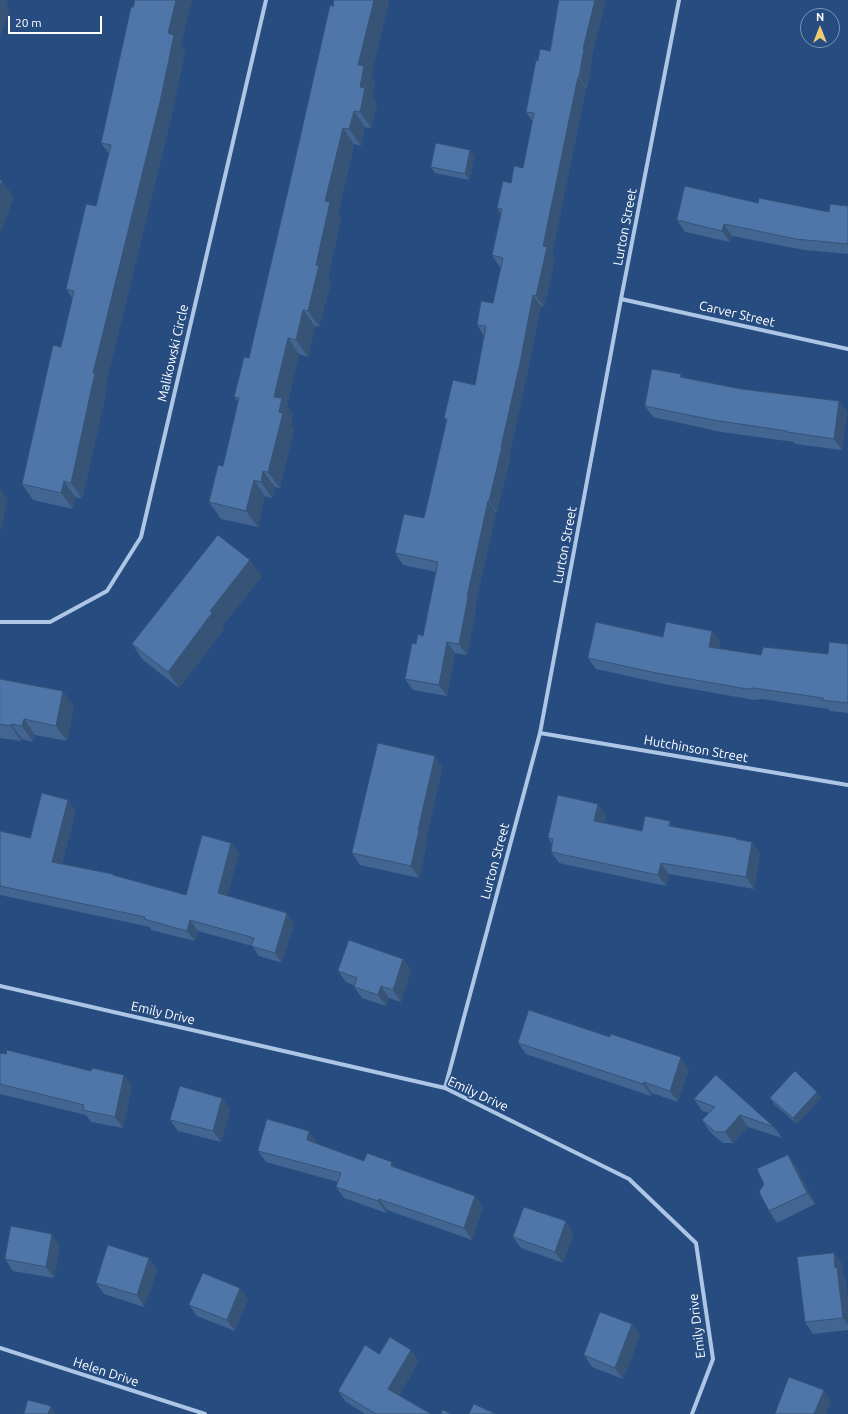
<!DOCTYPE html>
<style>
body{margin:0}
#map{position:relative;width:848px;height:1414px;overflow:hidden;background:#264c80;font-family:Ubuntu,sans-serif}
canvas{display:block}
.north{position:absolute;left:800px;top:8px;width:40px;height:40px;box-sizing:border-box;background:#264c80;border:1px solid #7d94b3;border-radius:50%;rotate:0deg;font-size:11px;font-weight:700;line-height:16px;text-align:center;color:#fff}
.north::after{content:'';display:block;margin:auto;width:14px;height:18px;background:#efcc72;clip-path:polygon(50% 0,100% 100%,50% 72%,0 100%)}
.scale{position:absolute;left:8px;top:16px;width:94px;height:18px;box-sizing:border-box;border:2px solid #fff;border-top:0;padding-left:5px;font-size:12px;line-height:14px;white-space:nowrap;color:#fff;-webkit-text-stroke:3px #264c80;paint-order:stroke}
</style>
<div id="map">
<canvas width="848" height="1414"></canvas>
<div class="north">N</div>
<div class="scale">20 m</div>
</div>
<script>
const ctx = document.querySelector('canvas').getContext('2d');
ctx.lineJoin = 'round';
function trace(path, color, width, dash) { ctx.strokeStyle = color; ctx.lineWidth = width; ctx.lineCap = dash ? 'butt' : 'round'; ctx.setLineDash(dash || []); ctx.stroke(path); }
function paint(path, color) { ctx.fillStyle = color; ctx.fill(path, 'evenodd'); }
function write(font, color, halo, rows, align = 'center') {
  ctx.font = font + ' Ubuntu,sans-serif'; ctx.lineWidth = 3.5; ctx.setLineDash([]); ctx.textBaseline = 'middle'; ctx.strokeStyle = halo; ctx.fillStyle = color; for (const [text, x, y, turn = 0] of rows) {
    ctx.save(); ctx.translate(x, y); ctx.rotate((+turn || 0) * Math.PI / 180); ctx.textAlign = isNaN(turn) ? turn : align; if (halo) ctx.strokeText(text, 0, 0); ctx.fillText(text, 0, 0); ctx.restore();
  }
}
const minor = new Path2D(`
 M 621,299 L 848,349
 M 0,622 L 50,622 L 107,591 L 141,537 L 266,0
 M 540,733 L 848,785
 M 0,986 L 445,1088 L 629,1179 L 696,1243 L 713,1359 L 692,1414
 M 445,1088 L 540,733 L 621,299 L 679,0
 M 0,1348 L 205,1414`);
const wall = new Path2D(`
 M 135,0 L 192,0 L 181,44 L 185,51 L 171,118 L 105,387 L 107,389 L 82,499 L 75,497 L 73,509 L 33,500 L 22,484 L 61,347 L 73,299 L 66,289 L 96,206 L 109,154 L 101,143 Z
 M 334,0 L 389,0 L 371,76 L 375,82 L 372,97 L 377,104 L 371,128 L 365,127 L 361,146 L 354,144 L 338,214 L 341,219 L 328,278 L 331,282 L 319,327 L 315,326 L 308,357 L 299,354 L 287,406 L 293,414 L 291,425 L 294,429 L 280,488 L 275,487 L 272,498 L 265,496 L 258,527 L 221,519 L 209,502 L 223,466 L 238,402 L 234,397 L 249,358 Z
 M 559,0 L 606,0 L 591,59 L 592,61 L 587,88 L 586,88 L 552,254 L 555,259 L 544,307 L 541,306 L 527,374 L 509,457 L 510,458 L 497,512 L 496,512 L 475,607 L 476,608 L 467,655 L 455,653 L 447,696 L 413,690 L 405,679 L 416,644 L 423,636 L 436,572 L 403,565 L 395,553 L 424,518 L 447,421 L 444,418 L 475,385 L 484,336 L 477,325 L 493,303 L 501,267 L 499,266 L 492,255 L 501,214 L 497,208 L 511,183 L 523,168 L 533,122 L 526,112 L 538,61 L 550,51 Z
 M 470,150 L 474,156 L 469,180 L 435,173 L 431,167 Z
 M 758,203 L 829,212 L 848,206 L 848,254 L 804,250 L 732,236 L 730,242 L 685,232 L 677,220 Z
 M 681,374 L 682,377 L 741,389 L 839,401 L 847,412 L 842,450 L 795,444 L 794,442 L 721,432 L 653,417 L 645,406 Z
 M 262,576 L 222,626 L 224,629 L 179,688 L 143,660 L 132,644 Z
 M 712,631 L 720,642 L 719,649 L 761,655 L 828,654 L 848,644 L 848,713 L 830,711 L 828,709 L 762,699 L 754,700 L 664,684 L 596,669 L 588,658 L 663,637 Z
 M 0,679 L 74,706 L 67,741 L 35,735 L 33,742 L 22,739 L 21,741 L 0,738 Z
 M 435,756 L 442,768 L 426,840 L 427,842 L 419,878 L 360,865 L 352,853 Z
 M 76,810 L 62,864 L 114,876 L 186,895 L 231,843 L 239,853 L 227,896 L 294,924 L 282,963 L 259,956 L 252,946 L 198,931 L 195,941 L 151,930 L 150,927 L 0,895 L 0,831 L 30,838 Z
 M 606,815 L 604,823 L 642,831 L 674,827 L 737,838 L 738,840 L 752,842 L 760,853 L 754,889 L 669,874 L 666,886 L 559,863 L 551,852 L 552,844 L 548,838 Z
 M 403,959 L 411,970 L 401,1002 L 389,998 L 386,1006 L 362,998 L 354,987 L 355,986 L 346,982 L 338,971 Z
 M 518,1043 L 689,1069 L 678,1102 L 652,1093 L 651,1096 L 526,1054 Z
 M 0,1053 L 132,1086 L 123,1128 L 91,1122 L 86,1115 L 0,1094 Z
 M 817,1092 L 821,1098 L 797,1124 L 774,1104 L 770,1098 Z
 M 222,1098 L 230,1110 L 221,1142 L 178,1131 L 170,1120 Z
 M 694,1099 L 774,1127 L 782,1138 L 748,1127 L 733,1143 L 723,1143 L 710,1132 L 702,1120 L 709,1113 L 702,1111 Z
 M 317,1142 L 317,1144 L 364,1161 L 397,1168 L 475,1196 L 483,1207 L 472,1240 L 387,1210 L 386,1213 L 344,1198 L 336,1187 L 338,1182 L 266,1162 L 258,1151 Z
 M 788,1155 L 796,1166 L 815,1204 L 777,1223 L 769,1211 Z
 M 574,1233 L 563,1263 L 521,1248 L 513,1237 Z
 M 60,1245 L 54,1278 L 13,1271 L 5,1259 Z
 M 834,1253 L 842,1264 L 843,1275 L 845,1279 L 848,1301 L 848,1330 L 813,1334 L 805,1322 Z
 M 149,1258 L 157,1270 L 144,1307 L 104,1294 L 96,1283 Z
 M 248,1299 L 235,1331 L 197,1316 L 189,1305 Z
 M 640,1335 L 623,1379 L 592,1367 L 584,1355 Z
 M 379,1354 L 419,1361 L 399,1395 L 431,1414 L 365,1414 L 346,1402 L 338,1391 Z`);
const shadedWall = new Path2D(`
 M 0,0 L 8,0 L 7,5 L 10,10 L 0,37 Z
 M 176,0 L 192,0 L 181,44 L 185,51 L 171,118 L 105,387 L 107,389 L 82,499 L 71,483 L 93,373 L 168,33 Z
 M 374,0 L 389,0 L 371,76 L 375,82 L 372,97 L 377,104 L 371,128 L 360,112 L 358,65 Z
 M 595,0 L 606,0 L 591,59 L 592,61 L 587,88 L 579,77 L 583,49 Z
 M 578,77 L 586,88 L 552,254 L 555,259 L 544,307 L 536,296 L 543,246 Z
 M 354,111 L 365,127 L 361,146 L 349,129 Z
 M 343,128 L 354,144 L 338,214 L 341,219 L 328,278 L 331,282 L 319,327 L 308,311 L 316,265 L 325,201 Z
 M 470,150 L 474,156 L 469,180 L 465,174 Z
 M 2,180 L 14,197 L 0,234 L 0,187 Z
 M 724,224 L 732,236 L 730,242 L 722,231 Z
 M 533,295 L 541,306 L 527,374 L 509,457 L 510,458 L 497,512 L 489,501 Z
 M 303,310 L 315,326 L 308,357 L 296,340 Z
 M 288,338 L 299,354 L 287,406 L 293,414 L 291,425 L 294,429 L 280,488 L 268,472 L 279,412 L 274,397 Z
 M 839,401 L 847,412 L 842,450 L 834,439 Z
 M 263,471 L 275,487 L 272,498 L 261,482 Z
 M 254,480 L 265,496 L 258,527 L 246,511 Z
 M 64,481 L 75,497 L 73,509 L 61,493 Z
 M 0,489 L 8,500 L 0,534 Z
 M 488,501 L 496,512 L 475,607 L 476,608 L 467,655 L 459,644 L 467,597 Z
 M 250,560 L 262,576 L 222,626 L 224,629 L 179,688 L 168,672 L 210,611 Z
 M 712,631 L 720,642 L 717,659 L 709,647 Z
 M 447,642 L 455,653 L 447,696 L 439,685 Z
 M 63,691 L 74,706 L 67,741 L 56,726 Z
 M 24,719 L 35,735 L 33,742 L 22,726 Z
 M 11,724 L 22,739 L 21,741 L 11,726 Z
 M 435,756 L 442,768 L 426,840 L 427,842 L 419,878 L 411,866 L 418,830 Z
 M 68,800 L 76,810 L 60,872 L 52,862 Z
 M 598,804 L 606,815 L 602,832 L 594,821 Z
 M 670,821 L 678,832 L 669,826 Z
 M 752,842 L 760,853 L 754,889 L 746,877 Z
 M 231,843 L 239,853 L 225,904 L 218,893 Z
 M 661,863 L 669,874 L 666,886 L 658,875 Z
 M 287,913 L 294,924 L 282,963 L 275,953 Z
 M 190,920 L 198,931 L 195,941 L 187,931 Z
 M 403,959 L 411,970 L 401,1002 L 393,990 Z
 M 381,986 L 389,998 L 386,1006 L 378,995 Z
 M 681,1057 L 689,1069 L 678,1102 L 670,1091 Z
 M 124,1075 L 132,1086 L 123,1128 L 115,1117 Z
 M 644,1082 L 652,1093 L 651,1096 L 643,1084 Z
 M 817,1092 L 821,1098 L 797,1124 L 793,1118 Z
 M 222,1098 L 230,1110 L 221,1142 L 213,1131 Z
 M 740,1115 L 748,1127 L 733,1143 L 725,1132 Z
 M 309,1131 L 317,1142 L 315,1151 L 307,1140 Z
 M 788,1155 L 796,1166 L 815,1204 L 807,1193 Z
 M 392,1162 L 400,1173 L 391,1166 Z
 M 475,1196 L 483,1207 L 472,1240 L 464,1228 Z
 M 379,1199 L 387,1210 L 386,1213 L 378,1201 Z
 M 566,1221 L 574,1233 L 563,1263 L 555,1252 Z
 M 52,1234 L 60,1245 L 54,1278 L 46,1267 Z
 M 834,1253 L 842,1264 L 843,1275 L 845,1279 L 848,1301 L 848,1325 L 843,1318 L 835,1268 Z
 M 149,1258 L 157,1270 L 144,1307 L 137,1295 Z
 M 240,1288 L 248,1299 L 235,1331 L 227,1320 Z
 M 632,1324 L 640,1335 L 623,1379 L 615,1368 Z
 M 411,1350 L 419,1361 L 396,1400 L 388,1389 Z
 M 824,1390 L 831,1401 L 827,1414 L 814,1414 Z
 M 51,1406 L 56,1414 L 48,1414 Z`);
const building = new Path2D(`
 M 135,0 L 176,0 L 168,33 L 174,35 L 160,102 L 93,373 L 95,373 L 71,483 L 64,481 L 61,493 L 22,484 L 53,345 L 61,347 L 74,291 L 66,289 L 86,204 L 96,206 L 111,145 L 101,143 L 131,7 L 133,7 Z
 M 334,0 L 374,0 L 358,65 L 364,66 L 360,87 L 365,88 L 360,112 L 354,111 L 349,129 L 343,128 L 325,201 L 330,202 L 316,265 L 319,265 L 308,311 L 303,310 L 296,340 L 288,338 L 274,397 L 282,398 L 279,412 L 283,413 L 268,472 L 263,471 L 261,482 L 254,480 L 246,511 L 209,502 L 218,465 L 223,466 L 239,398 L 234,397 L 244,357 L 249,358 L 293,169 L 330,5 L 333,6 Z
 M 559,0 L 595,0 L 583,49 L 584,49 L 579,77 L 578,77 L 543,246 L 547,247 L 536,296 L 533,295 L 520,363 L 501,447 L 502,447 L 489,501 L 488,501 L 467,597 L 468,597 L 459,644 L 447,642 L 439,685 L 405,679 L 412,643 L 416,644 L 418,634 L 423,636 L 438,562 L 395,553 L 404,514 L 424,518 L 447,419 L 444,418 L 453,380 L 475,385 L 486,326 L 477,325 L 481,301 L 493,303 L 503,258 L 492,255 L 502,209 L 497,208 L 503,181 L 511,183 L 514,166 L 523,168 L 534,113 L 526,112 L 536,60 L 538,61 L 540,49 L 550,51 Z
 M 436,143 L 470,150 L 465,174 L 431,167 Z
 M 0,180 L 2,180 L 0,187 Z
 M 685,186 L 758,203 L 759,198 L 829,212 L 830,204 L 848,206 L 848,244 L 796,239 L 724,224 L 722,231 L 677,220 Z
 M 652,369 L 681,374 L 680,377 L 741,389 L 839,401 L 834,439 L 787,432 L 787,431 L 713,420 L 645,406 Z
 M 218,535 L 250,560 L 210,611 L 212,613 L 168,672 L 132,644 Z
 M 596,622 L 663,637 L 666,622 L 712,631 L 709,647 L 761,655 L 763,647 L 828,654 L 829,642 L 848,644 L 848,703 L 822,700 L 823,698 L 754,688 L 747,689 L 656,673 L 588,658 Z
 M 0,679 L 63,691 L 56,726 L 24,719 L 22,726 L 11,724 L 11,726 L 0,724 Z
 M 378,743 L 435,756 L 418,830 L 419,830 L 411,866 L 352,853 Z
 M 42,793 L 68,800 L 52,862 L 113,874 L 113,875 L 186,895 L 202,835 L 231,843 L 218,893 L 287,913 L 275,953 L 251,946 L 254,938 L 190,920 L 187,931 L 144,919 L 145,917 L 0,886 L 0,831 L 30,838 Z
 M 558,795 L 598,804 L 594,821 L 642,831 L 645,816 L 670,821 L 669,826 L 737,838 L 736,839 L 752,842 L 746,877 L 661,863 L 658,875 L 551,852 L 553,839 L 548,838 Z
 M 349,940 L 403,959 L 393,990 L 381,986 L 378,995 L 354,987 L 357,978 L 338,971 Z
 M 529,1010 L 610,1037 L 611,1034 L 681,1057 L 670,1091 L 644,1082 L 643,1084 L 518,1043 Z
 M 7,1050 L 91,1071 L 92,1068 L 124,1075 L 115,1117 L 83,1110 L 84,1105 L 0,1084 L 0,1053 L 6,1054 Z
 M 795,1071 L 817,1092 L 793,1118 L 770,1098 Z
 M 716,1075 L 774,1127 L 740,1115 L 725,1132 L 715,1132 L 702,1120 L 715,1107 L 694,1099 Z
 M 180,1086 L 222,1098 L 213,1131 L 170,1120 Z
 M 267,1119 L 309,1131 L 307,1140 L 364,1161 L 367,1153 L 392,1162 L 391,1166 L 475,1196 L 464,1228 L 379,1199 L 378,1201 L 336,1187 L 341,1173 L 258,1151 Z
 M 788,1155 L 807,1193 L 769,1211 L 759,1192 L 764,1184 L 757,1169 Z
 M 524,1207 L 566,1221 L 555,1252 L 513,1237 Z
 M 11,1226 L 52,1234 L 46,1267 L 5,1259 Z
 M 108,1245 L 149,1258 L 137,1295 L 96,1283 Z
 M 834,1253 L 835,1268 L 837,1267 L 843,1318 L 805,1322 L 797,1257 Z
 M 203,1273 L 240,1288 L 227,1320 L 189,1305 Z
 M 600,1312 L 632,1324 L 615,1368 L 584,1355 Z
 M 390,1337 L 411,1350 L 388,1389 L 431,1414 L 376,1414 L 338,1391 L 365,1345 L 379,1354 Z
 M 789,1377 L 824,1390 L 814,1414 L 775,1414 Z
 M 28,1400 L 51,1406 L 48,1414 L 24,1414 Z
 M 474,1404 L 496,1414 L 469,1414 Z
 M 443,1410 L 451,1414 L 441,1414 Z`);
const streetNames = [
 ["Lurton Street",625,227,-79],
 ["Carver Street",737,314,13],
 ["Malikowski Circle",173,353,-77],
 ["Lurton Street",565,545,-79],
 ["Hutchinson Street",696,749,10],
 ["Lurton Street",495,861,-75],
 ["Emily Drive",163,1013,13],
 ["Emily Drive",478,1094,25],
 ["Emily Drive",697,1326,-97],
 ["Helen Drive",106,1372,18]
];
trace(minor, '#adc6e6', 4);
paint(wall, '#436591');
paint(shadedWall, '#375376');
paint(building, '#4e76a9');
trace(building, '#375376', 1);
write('13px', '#fff', '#264c80', streetNames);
</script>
